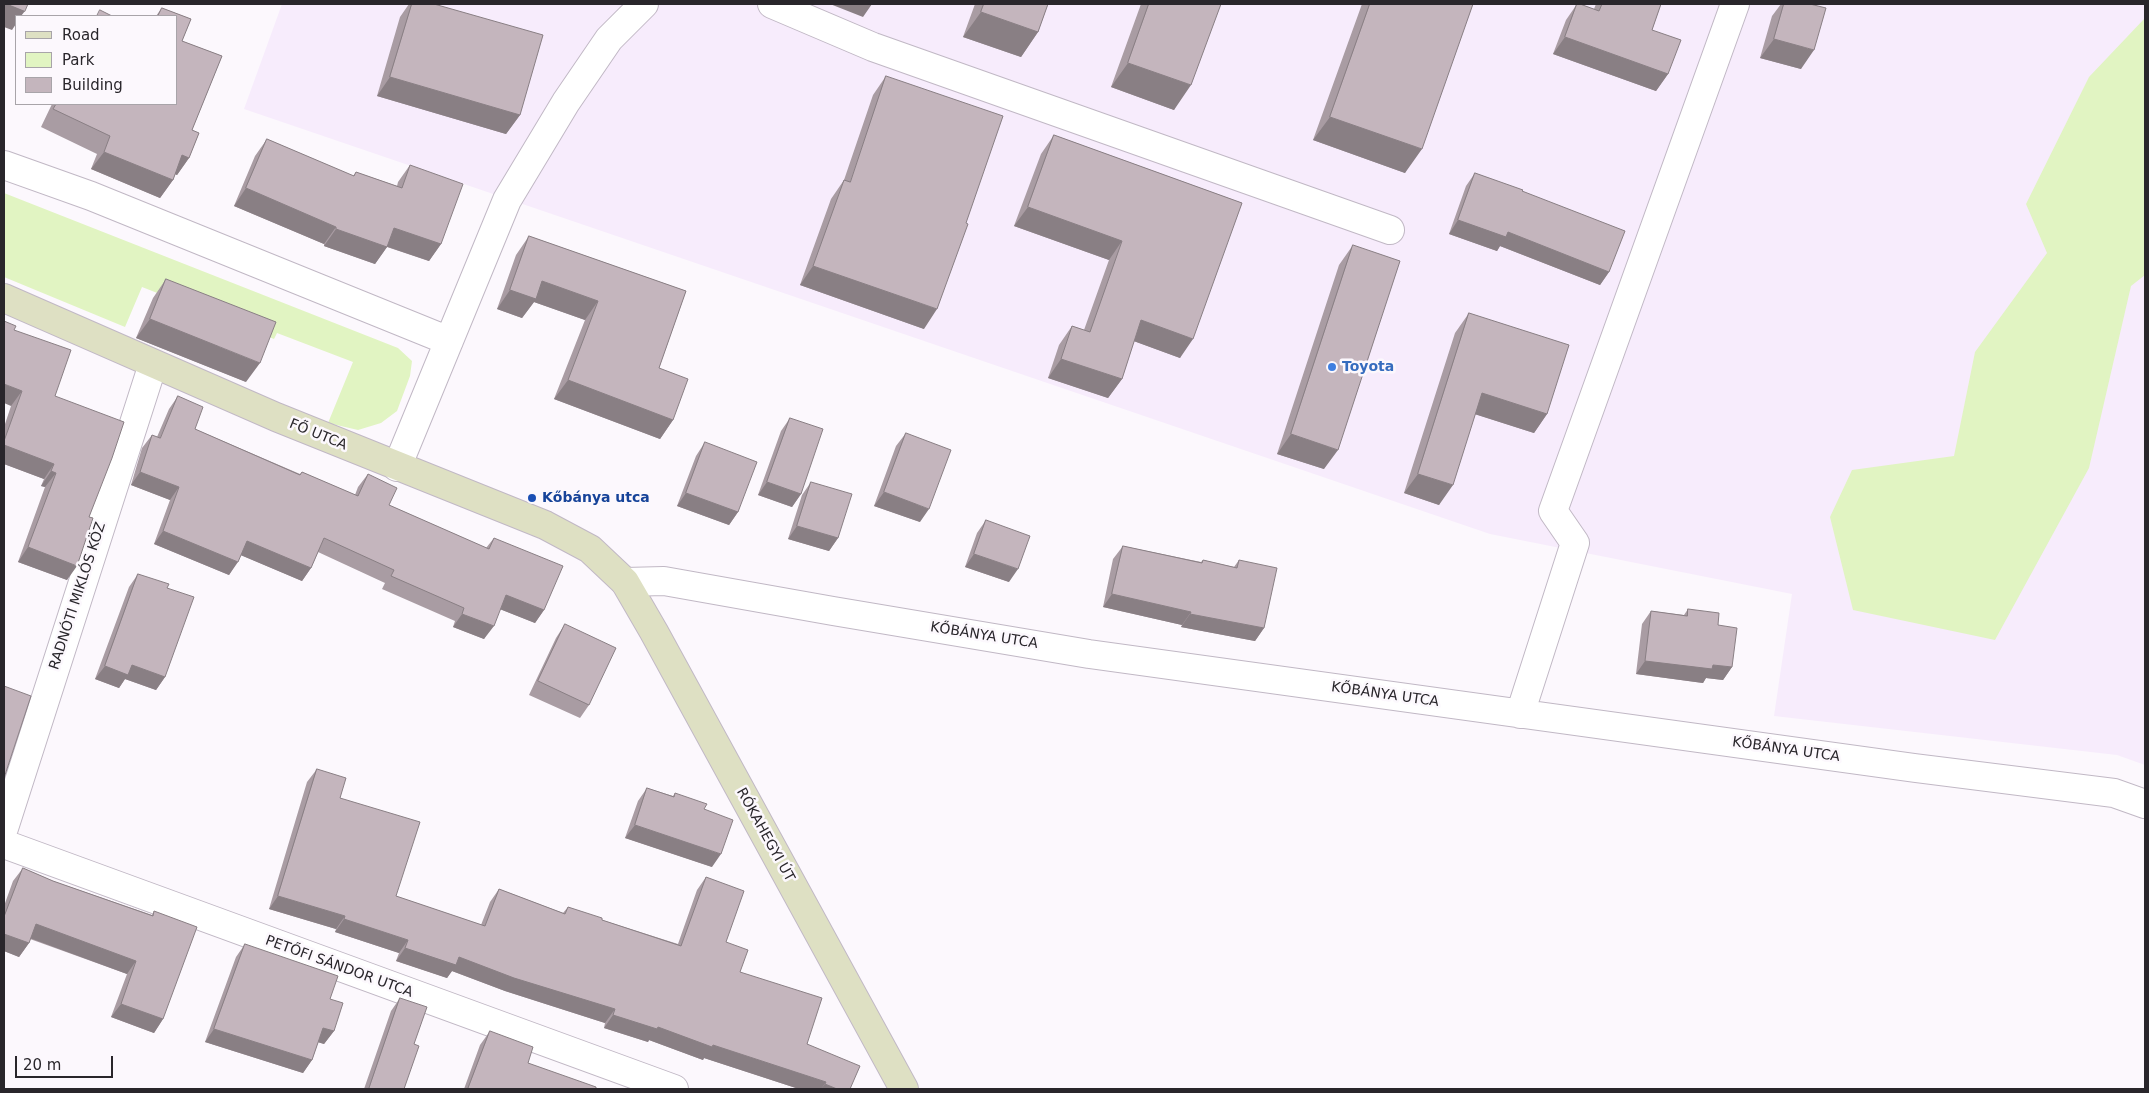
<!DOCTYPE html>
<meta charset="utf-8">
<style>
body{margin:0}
#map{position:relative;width:2149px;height:1093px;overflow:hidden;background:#fcf8fd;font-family:"DejaVu Sans",sans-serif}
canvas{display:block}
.frame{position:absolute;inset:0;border:5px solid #29262b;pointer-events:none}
.legend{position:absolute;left:15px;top:15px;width:162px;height:90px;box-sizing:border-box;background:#fcf8fd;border:1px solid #a8a4a9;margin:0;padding:6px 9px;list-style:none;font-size:15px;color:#29262b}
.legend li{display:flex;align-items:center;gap:10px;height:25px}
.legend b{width:25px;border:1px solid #a8a4a9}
.scale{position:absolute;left:15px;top:1056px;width:98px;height:22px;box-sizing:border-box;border:2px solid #29262b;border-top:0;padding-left:6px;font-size:15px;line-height:18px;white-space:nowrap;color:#29262b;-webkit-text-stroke:4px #fcf8fd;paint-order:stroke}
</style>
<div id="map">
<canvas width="2149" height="1093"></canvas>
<div class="frame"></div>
<ul class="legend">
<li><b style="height:6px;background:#dee0c3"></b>Road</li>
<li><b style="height:14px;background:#e1f4c2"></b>Park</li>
<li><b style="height:14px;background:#c4b5bd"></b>Building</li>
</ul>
<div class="scale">20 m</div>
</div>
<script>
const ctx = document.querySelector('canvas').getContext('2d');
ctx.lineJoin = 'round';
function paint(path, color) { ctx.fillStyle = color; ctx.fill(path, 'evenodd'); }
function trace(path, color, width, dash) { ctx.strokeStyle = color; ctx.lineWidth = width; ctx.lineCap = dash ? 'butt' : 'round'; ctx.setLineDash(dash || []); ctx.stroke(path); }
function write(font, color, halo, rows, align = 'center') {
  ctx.font = font + ' "DejaVu Sans",sans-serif'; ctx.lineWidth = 5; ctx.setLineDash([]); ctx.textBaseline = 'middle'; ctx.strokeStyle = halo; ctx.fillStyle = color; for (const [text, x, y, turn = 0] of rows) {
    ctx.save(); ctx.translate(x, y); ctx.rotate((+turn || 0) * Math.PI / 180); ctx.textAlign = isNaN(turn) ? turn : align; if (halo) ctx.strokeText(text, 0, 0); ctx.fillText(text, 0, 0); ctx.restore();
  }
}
const built = new Path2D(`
 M 282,4 L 2145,4 L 2145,765 L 2117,755 L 1774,716 L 1792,594 L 1490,534 L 244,109 Z`);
const green = new Path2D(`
 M 2145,18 L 2145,275 L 2131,286 L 2089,468 L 1995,640 L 1853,610 L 1830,517 L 1852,470 L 1954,456 L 1975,352 L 2047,253 L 2026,204 L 2089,77 Z
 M 4,193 L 398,348 L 412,361 L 410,376 L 397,411 L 381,423 L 358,430 L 328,423 L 353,362 L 277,333 L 274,339 L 142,287 L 125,327 L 4,277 Z`);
const street = new Path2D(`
 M 772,4 L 873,47 L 1390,230
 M 4,165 L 91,196 L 449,341
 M 397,467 L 507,200 L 566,102 L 609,39 L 644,4
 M 625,582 L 664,581 L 833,611 L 1089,654 L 1915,768 L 2114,793 L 2145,804
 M 1520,714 L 1575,543 L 1553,511 L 1735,4
 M 4,828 L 153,364
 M 4,844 L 674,1089`);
const secondary = new Path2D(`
 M 4,298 L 276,417 L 545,525 L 590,549 L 625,582 L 654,632 L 904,1089`);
const wall = new Path2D(`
 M 409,4 L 434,4 L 520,115 L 506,134 L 377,96 L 400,17 Z
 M 975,4 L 1048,4 L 1038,32 L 1021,57 L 963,37 Z
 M 1141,4 L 1221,4 L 1174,110 L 1111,87 Z
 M 1362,4 L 1473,4 L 1405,173 L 1313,140 Z
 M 1577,4 L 1594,9 L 1596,4 L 1661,4 L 1652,30 L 1668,74 L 1656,91 L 1553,54 L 1566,20 Z
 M 1781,4 L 1810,4 L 1801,69 L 1760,58 L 1772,16 Z
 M 162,8 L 191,19 L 182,41 L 222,56 L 192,130 L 199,133 L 189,158 L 177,175 L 175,174 L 173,180 L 160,198 L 91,169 L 97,154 L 41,127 L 52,104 L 176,104 L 176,16 L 156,16 Z
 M 886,76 L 924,329 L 800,285 L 831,199 L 844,180 L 873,95 Z
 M 1054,135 L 1242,203 L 1180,358 L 1134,341 L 1122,379 L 1108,398 L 1048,378 L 1059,345 L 1072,326 L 1084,330 L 1109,260 L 1014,226 L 1041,154 Z
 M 267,139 L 353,176 L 356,172 L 397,186 L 398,182 L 410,165 L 441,244 L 429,261 L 387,247 L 375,264 L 324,246 L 324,244 L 234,206 L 255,156 Z
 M 1475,173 L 1522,191 L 1609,272 L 1600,285 L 1500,246 L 1497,251 L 1449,234 L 1466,186 Z
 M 529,236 L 686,291 L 659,368 L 673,420 L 660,439 L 554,399 L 585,320 L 534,302 L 522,318 L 497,309 L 516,255 Z
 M 1353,245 L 1324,469 L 1277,454 L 1339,265 Z
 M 166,279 L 246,382 L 136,338 L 153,298 Z
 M 1469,313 L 1547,414 L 1534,433 L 1475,414 L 1439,505 L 1404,493 L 1455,333 Z
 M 14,330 L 55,396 L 89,517 L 67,580 L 18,562 L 45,487 L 41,486 L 44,479 L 4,464 L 4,427 L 11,406 Z
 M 178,396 L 195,429 L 300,474 L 302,472 L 355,495 L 358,487 L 368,474 L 389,505 L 486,548 L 494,538 L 544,610 L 535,623 L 500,609 L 484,639 L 453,627 L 455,621 L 382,589 L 385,583 L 318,552 L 311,568 L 302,581 L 241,555 L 229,575 L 154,544 L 170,500 L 131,485 L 142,448 L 152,435 L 157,437 L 169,409 Z
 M 790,418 L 801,494 L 792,507 L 758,495 L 781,431 Z
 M 906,433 L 920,522 L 874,506 L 896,446 Z
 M 705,442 L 738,512 L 729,525 L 677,506 L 696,456 Z
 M 811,482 L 838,538 L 829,551 L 788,539 L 802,495 Z
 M 986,520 L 1009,582 L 965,567 L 977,533 Z
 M 1123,546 L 1201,562 L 1203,560 L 1234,567 L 1239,560 L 1264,628 L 1255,641 L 1181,627 L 1182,625 L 1103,607 L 1113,559 Z
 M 138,574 L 167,588 L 165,677 L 156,690 L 125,679 L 119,688 L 95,679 L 129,587 Z
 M 1688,609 L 1718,625 L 1732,667 L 1723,680 L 1706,678 L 1703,683 L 1636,674 L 1642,624 L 1651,611 L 1684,615 Z
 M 565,624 L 589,705 L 580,718 L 529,695 L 556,638 Z
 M 317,769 L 340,798 L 396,896 L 481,925 L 490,902 L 499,889 L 563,913 L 568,907 L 602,920 L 678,944 L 697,890 L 706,877 L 726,942 L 740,972 L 850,1089 L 799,1089 L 704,1058 L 703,1060 L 649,1040 L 648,1042 L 604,1028 L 605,1023 L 505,991 L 452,971 L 447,978 L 396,961 L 399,953 L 335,932 L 336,929 L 269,909 L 307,782 Z
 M 647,788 L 673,796 L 675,793 L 704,809 L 712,867 L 625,838 L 638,801 Z
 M 23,868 L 53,881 L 152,915 L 154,911 L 163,1019 L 154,1033 L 111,1017 L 127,974 L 30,939 L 29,943 L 19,957 L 4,951 L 4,906 L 13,881 Z
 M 245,944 L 330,999 L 334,1031 L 324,1044 L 318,1042 L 312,1060 L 303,1073 L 205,1042 L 236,957 Z
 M 400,998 L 414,1044 L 404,1089 L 364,1089 L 391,1011 Z
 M 490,1031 L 528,1063 L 596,1089 L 464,1089 L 480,1045 Z`);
const shadedWall = new Path2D(`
 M 4,4 L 7,4 L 25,11 L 21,16 L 16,16 L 16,24 L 12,30 L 4,27 Z
 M 830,4 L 872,4 L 863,17 Z
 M 981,12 L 1038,32 L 1021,57 L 963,37 Z
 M 1565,37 L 1668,74 L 1656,91 L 1553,54 Z
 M 1774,39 L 1814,50 L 1801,69 L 1760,58 Z
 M 1128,63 L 1191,85 L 1174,110 L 1111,87 Z
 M 390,77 L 520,115 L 506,134 L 377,96 Z
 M 1330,117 L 1422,149 L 1405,173 L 1313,140 Z
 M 104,152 L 173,180 L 160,198 L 91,169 Z
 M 182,155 L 189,158 L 177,175 L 170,172 Z
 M 246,188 L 336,227 L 324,244 L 234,206 Z
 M 1028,207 L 1122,241 L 1109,260 L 1014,226 Z
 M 1458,220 L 1508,232 L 1609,272 L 1600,285 L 1500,246 L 1497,251 L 1449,234 Z
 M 394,228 L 441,244 L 429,261 L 382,245 Z
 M 336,229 L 387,247 L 375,264 L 324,246 Z
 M 813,266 L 937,309 L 924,329 L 800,285 Z
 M 542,281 L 598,301 L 585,320 L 534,302 L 522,318 L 497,309 L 510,290 Z
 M 150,319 L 260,363 L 246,382 L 136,338 Z
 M 1141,320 L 1193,339 L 1180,358 L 1128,339 Z
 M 1061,359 L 1122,379 L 1108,398 L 1048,378 Z
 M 568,380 L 673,420 L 660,439 L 554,399 Z
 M 4,384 L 22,391 L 11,406 L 4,403 Z
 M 1482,393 L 1547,414 L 1534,433 L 1468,412 Z
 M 1291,434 L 1338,450 L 1324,469 L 1277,454 Z
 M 4,445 L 54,464 L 44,479 L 4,464 Z
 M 51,471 L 56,473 L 45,487 L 41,486 Z
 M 140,472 L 179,487 L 170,500 L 131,485 Z
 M 1418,474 L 1453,485 L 1439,505 L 1404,493 Z
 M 767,482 L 801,494 L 792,507 L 758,495 Z
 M 884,492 L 929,509 L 920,522 L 874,506 Z
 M 686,493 L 738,512 L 729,525 L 677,506 Z
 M 797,526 L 838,538 L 829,551 L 788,539 Z
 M 163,531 L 238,562 L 229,575 L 154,544 Z
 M 247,541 L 311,568 L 302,581 L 238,554 Z
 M 28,547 L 77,566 L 67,580 L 18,562 Z
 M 974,554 L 1018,569 L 1009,582 L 965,567 Z
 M 1112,594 L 1191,612 L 1182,625 L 1103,607 Z
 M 506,595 L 544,610 L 535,623 L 497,608 Z
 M 462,614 L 494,626 L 484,639 L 453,627 Z
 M 1190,614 L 1264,628 L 1255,641 L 1181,627 Z
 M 1645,661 L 1713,665 L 1732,667 L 1723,680 L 1706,678 L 1703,683 L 1636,674 Z
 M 132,665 L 165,677 L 156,690 L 125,679 L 119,688 L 95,679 L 105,666 Z
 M 635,825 L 721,854 L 712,867 L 625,838 Z
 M 278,896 L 345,916 L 336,929 L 269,909 Z
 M 344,919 L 408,940 L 399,953 L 335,932 Z
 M 36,924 L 136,961 L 127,974 L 27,937 Z
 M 4,934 L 29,943 L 19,957 L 4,951 Z
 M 405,948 L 459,957 L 615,1009 L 605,1023 L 505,991 L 452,971 L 447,978 L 396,961 Z
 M 121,1004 L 163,1019 L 154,1033 L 111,1017 Z
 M 613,1015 L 658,1027 L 826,1082 L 821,1089 L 799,1089 L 704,1058 L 703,1060 L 649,1040 L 648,1042 L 604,1028 Z
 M 323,1028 L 334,1031 L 324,1044 L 314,1041 Z
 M 214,1029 L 312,1060 L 303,1073 L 205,1042 Z
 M 825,1084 L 837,1089 L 821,1089 Z`);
const building = new Path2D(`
 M 7,4 L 28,4 L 25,11 Z
 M 412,4 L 434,4 L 543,35 L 520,115 L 390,77 Z
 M 984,4 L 1048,4 L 1038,32 L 981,12 Z
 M 1149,4 L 1221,4 L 1191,85 L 1128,63 Z
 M 1370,4 L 1473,4 L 1422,149 L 1330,117 Z
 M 1577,4 L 1580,4 L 1599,11 L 1602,4 L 1661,4 L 1652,30 L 1681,40 L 1668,74 L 1565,37 Z
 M 1784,4 L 1810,4 L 1826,8 L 1814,50 L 1774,39 Z
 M 162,8 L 191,19 L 182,41 L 222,56 L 192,130 L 199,133 L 189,158 L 182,155 L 173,180 L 104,152 L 110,136 L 53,109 L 56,104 L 176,104 L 176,16 L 158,16 Z
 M 100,10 L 112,16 L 97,16 Z
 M 886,76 L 1003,116 L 966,223 L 968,224 L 937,309 L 813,266 L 844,180 L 850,182 Z
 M 1054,135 L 1242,203 L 1193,339 L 1141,320 L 1122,379 L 1061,359 L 1072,326 L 1090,332 L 1122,241 L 1028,207 Z
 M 267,139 L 354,176 L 356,172 L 402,188 L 410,165 L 463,184 L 441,244 L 394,228 L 387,247 L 336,229 L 336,227 L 246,188 Z
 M 1475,173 L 1523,190 L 1522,191 L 1625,231 L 1609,272 L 1508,232 L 1506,237 L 1458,220 Z
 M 529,236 L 686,291 L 659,368 L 688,379 L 673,420 L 568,380 L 598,301 L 542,281 L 536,299 L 510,290 Z
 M 1353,245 L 1400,261 L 1338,450 L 1291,434 Z
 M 166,279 L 276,322 L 260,363 L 150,319 Z
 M 1469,313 L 1569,345 L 1547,414 L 1482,393 L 1453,485 L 1418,474 Z
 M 4,321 L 16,326 L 14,330 L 71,350 L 55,396 L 124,422 L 112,458 L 89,517 L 93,518 L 77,566 L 28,547 L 56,473 L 51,471 L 54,464 L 4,445 L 4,441 L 22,391 L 4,384 Z
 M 178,396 L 203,407 L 195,429 L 300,475 L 302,472 L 358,496 L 368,474 L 397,488 L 389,505 L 489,549 L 494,538 L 563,566 L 544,610 L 506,595 L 494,626 L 462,614 L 464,608 L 391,576 L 394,570 L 324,538 L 311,568 L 247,541 L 238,562 L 163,531 L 179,487 L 140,472 L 152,435 L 160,438 Z
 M 790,418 L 823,429 L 801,494 L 767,482 Z
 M 906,433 L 951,450 L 929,509 L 884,492 Z
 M 705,442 L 757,462 L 738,512 L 686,493 Z
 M 811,482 L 852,494 L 838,538 L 797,526 Z
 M 986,520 L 1030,536 L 1018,569 L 974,554 Z
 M 1123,546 L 1202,563 L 1203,560 L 1237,568 L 1239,560 L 1277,568 L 1264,628 L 1190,614 L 1191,612 L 1112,594 Z
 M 138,574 L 169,584 L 167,588 L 194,597 L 165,677 L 132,665 L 128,675 L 105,666 Z
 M 1688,609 L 1719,613 L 1718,625 L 1737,628 L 1732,667 L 1713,665 L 1712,669 L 1645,661 L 1651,611 L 1687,616 Z
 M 565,624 L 616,648 L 589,705 L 538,681 Z
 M 4,686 L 31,696 L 4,778 Z
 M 317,769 L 346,778 L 340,798 L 420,822 L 396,896 L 485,926 L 499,889 L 565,914 L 568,907 L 602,918 L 602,920 L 681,946 L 706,877 L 744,891 L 726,942 L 748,950 L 740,972 L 822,998 L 807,1044 L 860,1066 L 850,1089 L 837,1089 L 825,1084 L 826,1082 L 713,1045 L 712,1047 L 658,1027 L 657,1029 L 613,1015 L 615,1009 L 514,978 L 459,957 L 456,965 L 405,948 L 408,940 L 344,919 L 345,916 L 278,896 Z
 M 647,788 L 674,797 L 675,793 L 707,804 L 704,809 L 733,820 L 721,854 L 635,825 Z
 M 23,868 L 53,881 L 153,916 L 154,911 L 197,927 L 163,1019 L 121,1004 L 136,961 L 36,924 L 29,943 L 4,934 L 4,917 Z
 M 245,944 L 338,976 L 330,999 L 343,1003 L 334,1031 L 323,1028 L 312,1060 L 214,1029 Z
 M 400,998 L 427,1007 L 414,1044 L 419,1046 L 404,1089 L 369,1089 Z
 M 490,1031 L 533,1047 L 528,1063 L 596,1087 L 596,1089 L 468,1089 Z`);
const markers = [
 [1332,367,5,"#3f7fe0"],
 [532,498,5,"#1a4fb4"]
];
const shopNames = [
 ["Toyota",1342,367]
];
const streetNames = [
 ["FŐ UTCA",318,435,22],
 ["RADNÓTI MIKLÓS KÖZ",78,596,-72],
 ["KŐBÁNYA UTCA",984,636,9],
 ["KŐBÁNYA UTCA",1385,695,8],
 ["KŐBÁNYA UTCA",1786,750,8],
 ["RÓKAHEGYI ÚT",765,835,61],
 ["PETŐFI SÁNDOR UTCA",339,967,20]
];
const transitNames = [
 ["Kőbánya utca",542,498]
];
paint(built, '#f7ecfc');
paint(green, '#e1f4c2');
trace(street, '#c1b8c5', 30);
trace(secondary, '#c1b8c5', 30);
trace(street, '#fff', 28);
trace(secondary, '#dee0c3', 28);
paint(wall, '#a99ca3');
paint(shadedWall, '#897f84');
paint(building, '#c4b5bd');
trace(building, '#897f84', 1);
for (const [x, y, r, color] of markers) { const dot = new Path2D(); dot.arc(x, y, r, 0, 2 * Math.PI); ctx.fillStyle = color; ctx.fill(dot); trace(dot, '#fcf8fd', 2); }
write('bold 14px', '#366cbe', '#fcf8fd', shopNames, 'left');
write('14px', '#29262b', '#fcf8fd', streetNames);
write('bold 14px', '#164399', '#fcf8fd', transitNames, 'left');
</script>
